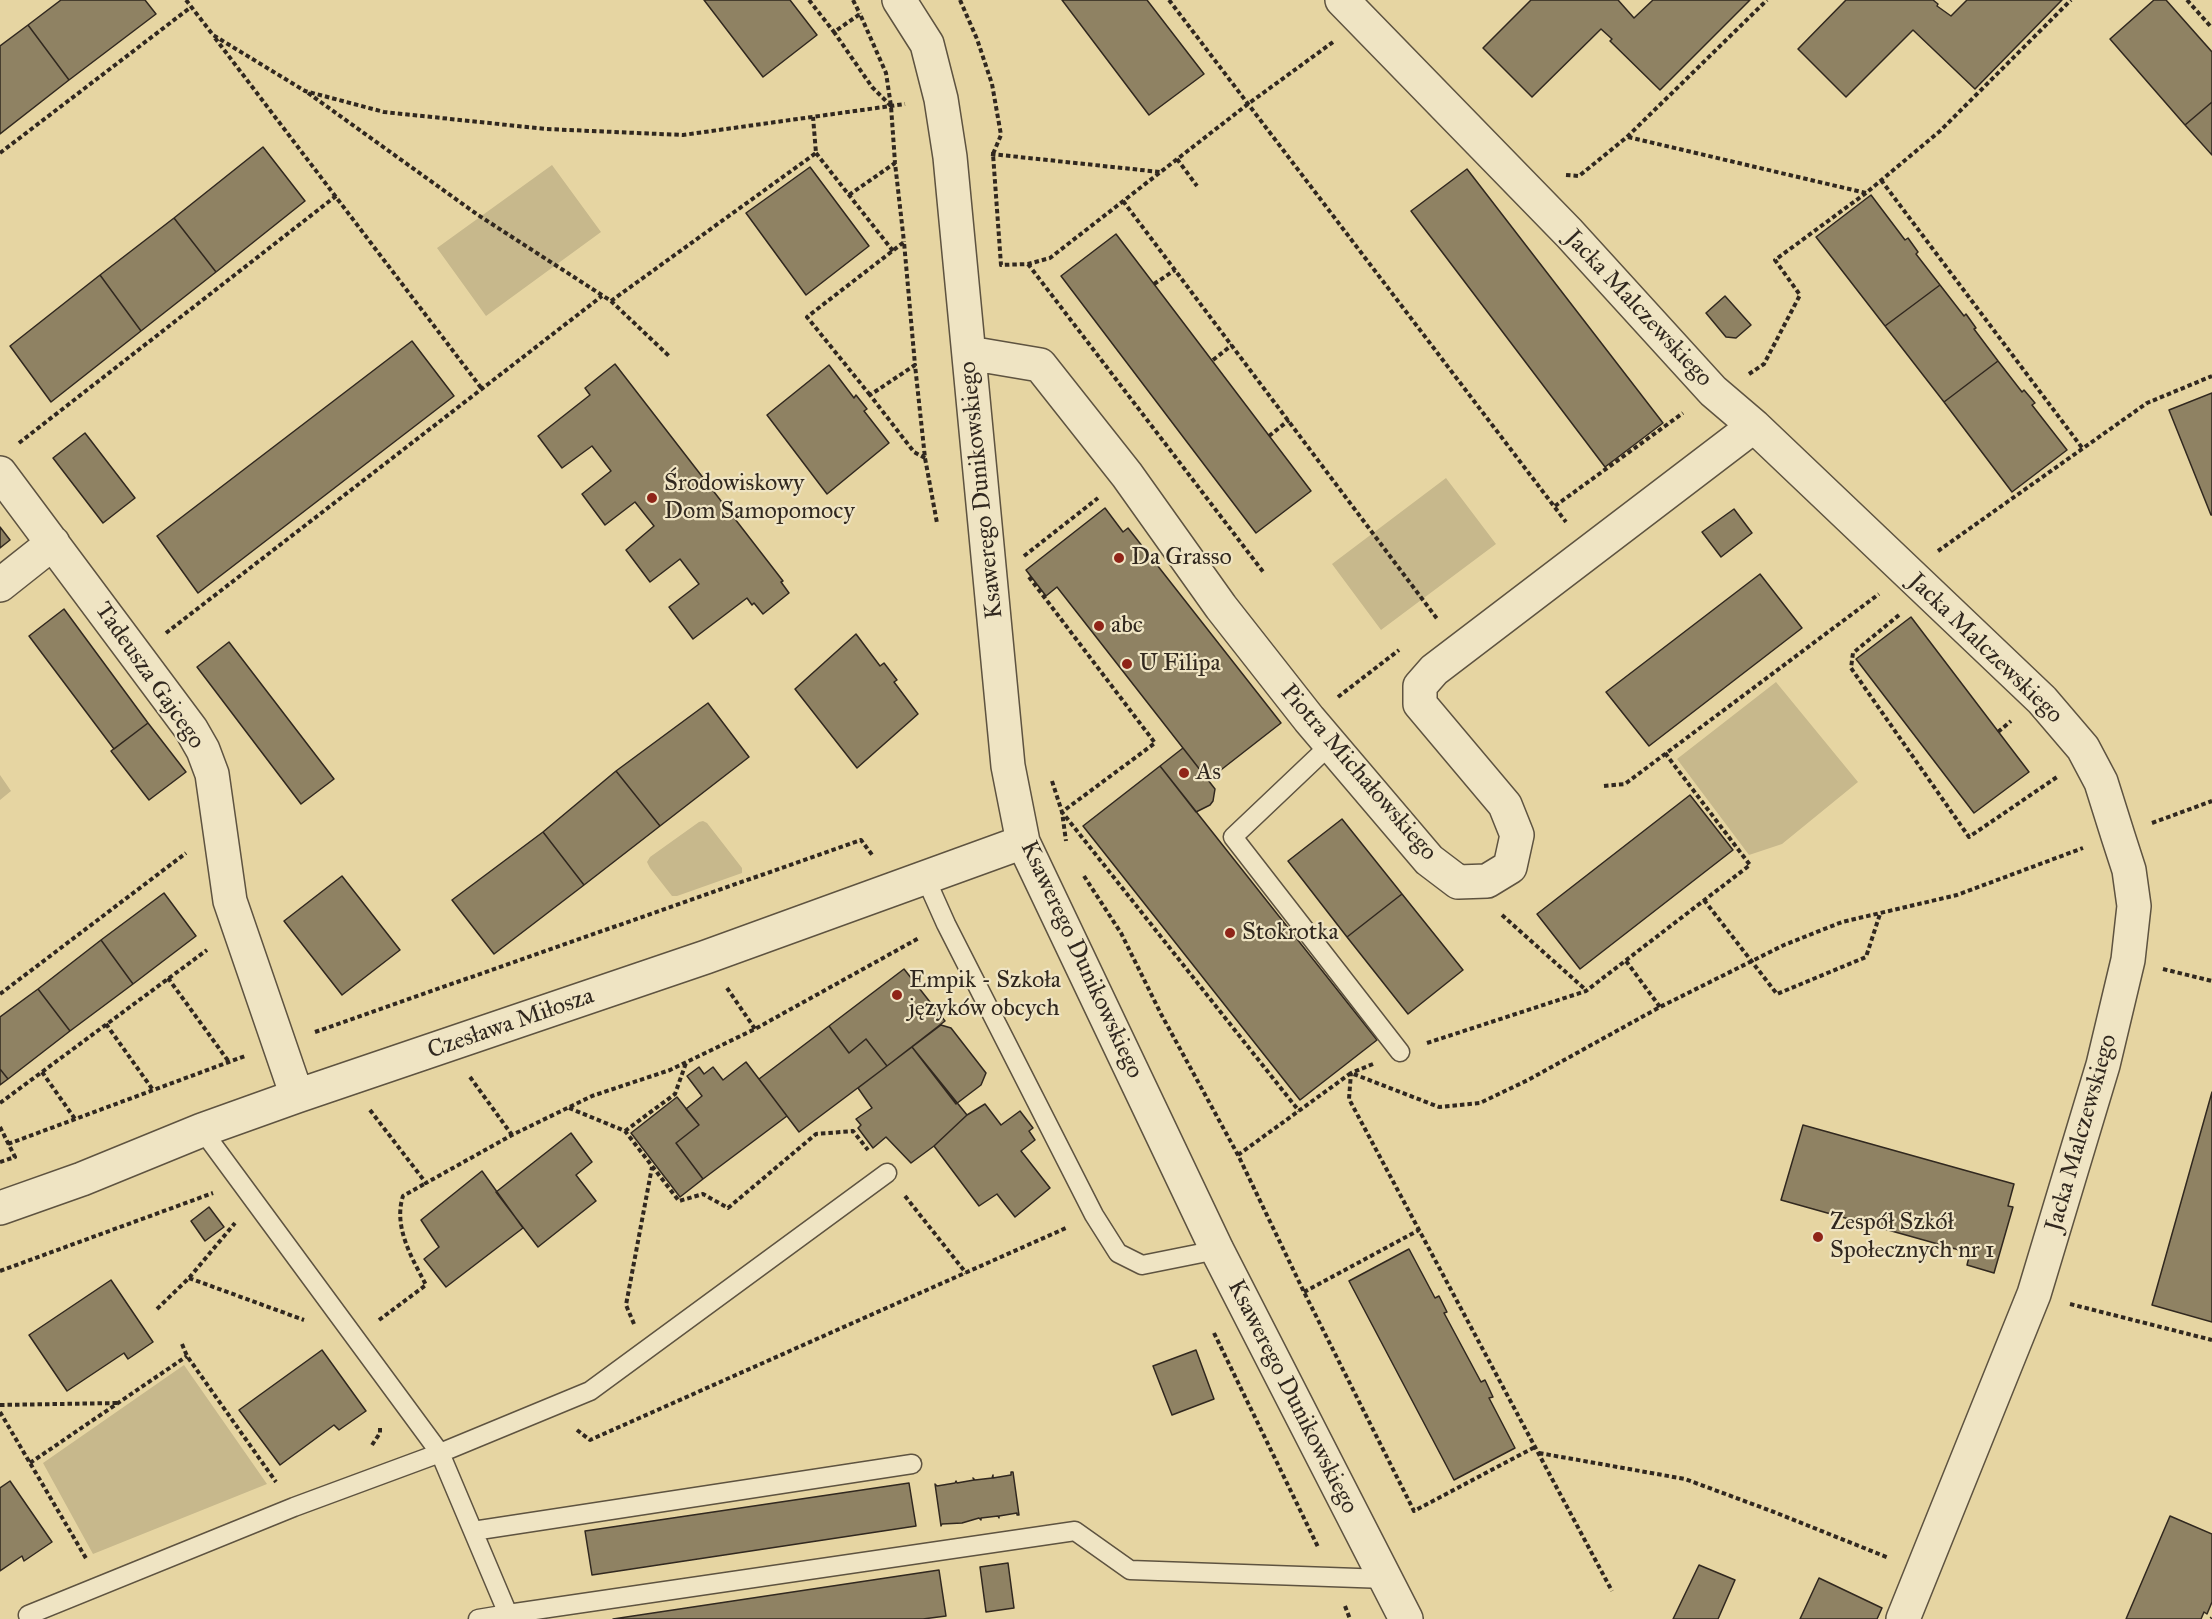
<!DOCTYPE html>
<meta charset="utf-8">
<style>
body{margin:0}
canvas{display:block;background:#e6d5a2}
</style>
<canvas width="2212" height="1619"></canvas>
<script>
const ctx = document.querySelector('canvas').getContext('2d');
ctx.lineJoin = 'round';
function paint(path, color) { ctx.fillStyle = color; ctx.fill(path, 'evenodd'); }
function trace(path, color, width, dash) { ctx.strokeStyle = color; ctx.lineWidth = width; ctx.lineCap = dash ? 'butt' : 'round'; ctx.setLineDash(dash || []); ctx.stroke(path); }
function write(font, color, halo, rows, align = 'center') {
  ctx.font = font + ' "IM FELL Great Primer",serif'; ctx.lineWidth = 4.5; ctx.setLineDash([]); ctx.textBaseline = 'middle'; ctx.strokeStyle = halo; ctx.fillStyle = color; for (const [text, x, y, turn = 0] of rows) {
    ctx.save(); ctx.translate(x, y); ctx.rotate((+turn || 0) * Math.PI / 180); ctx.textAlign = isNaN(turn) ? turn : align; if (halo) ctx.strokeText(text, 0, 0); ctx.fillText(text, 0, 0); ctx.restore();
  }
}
const green = new Path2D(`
 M 552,165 L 601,232 L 486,316 L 437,248 Z
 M 1446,478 L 1496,544 L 1381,630 L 1332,564 Z
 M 1776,682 L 1858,782 L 1782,844 L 1749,855 L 1677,759 Z
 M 0,775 L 11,791 L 0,800 Z
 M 703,821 L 707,823 L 742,868 L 742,873 L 677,896 L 672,896 L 650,868 L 647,862 L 650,857 L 699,822 Z
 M 184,1365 L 267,1484 L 93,1554 L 43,1463 Z`);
const building = new Path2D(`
 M 61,0 L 145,0 L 156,14 L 69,80 L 28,25 Z
 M 704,0 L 790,0 L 817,35 L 763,77 Z
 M 1062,0 L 1147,0 L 1204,74 L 1149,115 Z
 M 1531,0 L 1618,0 L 1634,18 L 1653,0 L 1750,0 L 1660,90 L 1610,41 L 1612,39 L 1601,29 L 1532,97 L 1483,48 Z
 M 1846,0 L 1933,0 L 1938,4 L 1937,6 L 1951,16 L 1967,0 L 2062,0 L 1975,89 L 1913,30 L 1846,97 L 1798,49 Z
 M 2154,0 L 2166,0 L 2212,52 L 2212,102 L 2185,125 L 2110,39 Z
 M 28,25 L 69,80 L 0,134 L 0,46 Z
 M 2212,102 L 2212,155 L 2185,125 Z
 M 263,147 L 305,201 L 216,272 L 174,218 Z
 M 810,167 L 869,246 L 806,295 L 746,213 Z
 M 1467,169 L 1663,423 L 1605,467 L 1411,211 Z
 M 1871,195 L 1905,240 L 1908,238 L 1918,252 L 1916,254 L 1940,285 L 1885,326 L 1816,237 Z
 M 174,218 L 216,272 L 141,331 L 100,275 Z
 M 1116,234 L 1311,491 L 1256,533 L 1061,276 Z
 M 100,275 L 141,331 L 51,402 L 10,346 Z
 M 1940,285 L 1964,316 L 1966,314 L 1976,328 L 1974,329 L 1998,361 L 1944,402 L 1885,326 Z
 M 1725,296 L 1751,325 L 1736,338 L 1726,337 L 1706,313 Z
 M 412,341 L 454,396 L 198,593 L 157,536 Z
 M 1998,361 L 2022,392 L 2024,390 L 2035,403 L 2032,405 L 2067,450 L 2012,492 L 1944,402 Z
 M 615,364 L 783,581 L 781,582 L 789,593 L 763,614 L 754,603 L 752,605 L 747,598 L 693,639 L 669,607 L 699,584 L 680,559 L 650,582 L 626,550 L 654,526 L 635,502 L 605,525 L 582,494 L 611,471 L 592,446 L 562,468 L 538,436 L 590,395 L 585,388 Z
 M 829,365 L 854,398 L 856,395 L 867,409 L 864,411 L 889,443 L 827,494 L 767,415 Z
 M 2212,393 L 2212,515 L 2211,515 L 2169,410 Z
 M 85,433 L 135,498 L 103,523 L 53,458 Z
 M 1105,508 L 1123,532 L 1128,528 L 1281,723 L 1208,780 L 1057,587 L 1046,596 L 1026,570 Z
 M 1734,509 L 1752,533 L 1721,557 L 1702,532 Z
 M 0,527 L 10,540 L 0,548 Z
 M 1760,574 L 1802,628 L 1649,746 L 1606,692 Z
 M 64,609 L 148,723 L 114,749 L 29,636 Z
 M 1911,617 L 2029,772 L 1974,813 L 1856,659 Z
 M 856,634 L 880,666 L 884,663 L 897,680 L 894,682 L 918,714 L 857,768 L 795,689 Z
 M 229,642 L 334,779 L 301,804 L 197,667 Z
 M 708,703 L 749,757 L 660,826 L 616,771 Z
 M 148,723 L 186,772 L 149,800 L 111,751 Z
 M 1183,748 L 1215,789 L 1213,801 L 1210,805 L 1196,812 L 1160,766 Z
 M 1160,766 L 1377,1040 L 1300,1100 L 1083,826 Z
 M 616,771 L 660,826 L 584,885 L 543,832 Z
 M 1690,795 L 1733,850 L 1580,969 L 1537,914 Z
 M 1342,819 L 1402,894 L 1347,937 L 1288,861 Z
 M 543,832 L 584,885 L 494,954 L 452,900 Z
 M 342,876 L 400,950 L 342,995 L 284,921 Z
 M 164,893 L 196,936 L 133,984 L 101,940 Z
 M 1402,894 L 1463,970 L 1408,1014 L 1347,937 Z
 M 101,940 L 133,984 L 70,1031 L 38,989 Z
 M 904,969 L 945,1021 L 887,1066 L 866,1039 L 849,1053 L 829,1026 Z
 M 38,989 L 70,1031 L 8,1079 L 0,1069 L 0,1017 Z
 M 941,1025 L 951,1028 L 986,1073 L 981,1085 L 956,1104 L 912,1047 Z
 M 829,1026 L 849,1053 L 866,1039 L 887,1066 L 799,1132 L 759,1079 Z
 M 912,1047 L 967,1115 L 934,1146 L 911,1163 L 886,1137 L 873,1148 L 858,1128 L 861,1125 L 856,1119 L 872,1108 L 858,1088 Z
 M 746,1062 L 787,1116 L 703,1179 L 676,1143 L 699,1125 L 686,1109 L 702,1096 L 687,1076 L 699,1067 L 704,1074 L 713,1067 L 723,1080 Z
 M 0,1069 L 8,1079 L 0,1085 Z
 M 2212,1092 L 2212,1322 L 2152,1305 Z
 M 677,1097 L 699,1125 L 676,1143 L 703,1179 L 680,1197 L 631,1133 Z
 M 985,1104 L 1001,1125 L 1020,1111 L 1033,1128 L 1029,1131 L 1035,1140 L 1021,1151 L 1050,1188 L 1015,1217 L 997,1194 L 979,1206 L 934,1146 L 967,1115 Z
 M 1803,1125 L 2014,1184 L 2008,1206 L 2013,1207 L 1994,1273 L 1967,1265 L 1970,1253 L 1781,1200 Z
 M 571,1133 L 592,1162 L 576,1175 L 596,1201 L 538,1247 L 496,1192 Z
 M 482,1171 L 523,1228 L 446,1287 L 424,1259 L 439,1247 L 421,1220 Z
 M 209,1207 L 224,1227 L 205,1241 L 191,1221 Z
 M 1409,1249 L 1435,1298 L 1439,1296 L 1447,1312 L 1444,1313 L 1481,1382 L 1485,1380 L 1493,1397 L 1489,1398 L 1515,1448 L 1454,1480 L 1349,1281 Z
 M 111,1280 L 153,1342 L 128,1359 L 124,1353 L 67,1391 L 29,1335 Z
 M 322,1350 L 366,1411 L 339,1430 L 334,1425 L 280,1465 L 239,1410 Z
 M 1196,1350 L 1214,1399 L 1172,1415 L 1153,1366 Z
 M 1011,1472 L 1013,1472 L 1019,1515 L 1017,1515 L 1017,1513 L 999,1516 L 999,1518 L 998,1516 L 981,1518 L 981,1520 L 979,1518 L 962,1523 L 942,1524 L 941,1526 L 935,1484 L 937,1486 L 955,1483 L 956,1481 L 957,1483 L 974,1480 L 973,1478 L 975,1480 L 992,1478 L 993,1475 L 993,1478 L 1011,1475 Z
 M 10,1481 L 52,1542 L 24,1561 L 22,1556 L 0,1571 L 0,1488 Z
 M 909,1483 L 916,1526 L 592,1575 L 585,1531 Z
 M 2170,1516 L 2212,1534 L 2212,1602 L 2207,1614 L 2204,1612 L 2201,1619 L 2126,1619 Z
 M 1008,1563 L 1014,1608 L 986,1612 L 980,1567 Z
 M 1699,1565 L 1735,1580 L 1718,1619 L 1673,1619 Z
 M 939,1570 L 946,1616 L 923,1619 L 613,1619 Z
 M 1819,1578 L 1882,1608 L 1877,1619 L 1800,1619 Z`);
const path = new Path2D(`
 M 186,0 L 213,35 L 305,91 L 384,112 L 546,129 L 683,135 L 905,104
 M 809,0 L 834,32
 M 853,0 L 860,14
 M 960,0 L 977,39 L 992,84 L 1001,135 L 993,154 L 1001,265 L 1028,264 L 1050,258 L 1248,104 L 1333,42
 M 1169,0 L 1566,522
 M 2187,0 L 2212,28
 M 215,38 L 482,389
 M 308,93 L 478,215 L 611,301 L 670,357
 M 891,106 L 872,87 L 834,32 L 860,14 L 886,73 L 891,106 L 895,163
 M 1628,137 L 1866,193
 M 0,153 L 191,7
 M 816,153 L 893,251
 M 991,154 L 1160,172
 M 1177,159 L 1197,186
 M 1566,175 L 1579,176 L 1627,137 L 1767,0
 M 1881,180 L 2083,449
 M 849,195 L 895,163 L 904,242
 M 1123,201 L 1438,620
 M 1028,264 L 1264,573
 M 1154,284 L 1175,270
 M 611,301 L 816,153 L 813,117
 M 1213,360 L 1232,345
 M 1749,374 L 1764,364 L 1800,295 L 1775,260 L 1866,193 L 1940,131 L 2071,0
 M 870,395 L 807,317 L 904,242 L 915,365
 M 1269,436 L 1289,420
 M 19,443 L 336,196
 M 925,458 L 914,452 L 870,395 L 915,365 L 925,458 L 937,523
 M 1555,506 L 1683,413
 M 1938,551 L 2147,403 L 2212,376
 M 1024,556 L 1098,498
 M 1029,577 L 1155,743 L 1062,812 L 1299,1111
 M 1899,615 L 1853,653 L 1851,668 L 1969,837 L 2057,777
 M 166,633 L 602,296
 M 1338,697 L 1399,650
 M 1998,732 L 2011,721
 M 1052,781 L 1062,812 L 1066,841
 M 1604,786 L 1625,784 L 1879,594
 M 2152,823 L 2212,801
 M 1084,876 L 1121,933 L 1161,1014 L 1238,1155 L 1304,1292 L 1414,1511 L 1535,1447
 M 1704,900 L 1777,994 L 1866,957 L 1880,914
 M 1502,915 L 1586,990
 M 1626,961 L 1660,1007
 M 2163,969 L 2212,981
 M 168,978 L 229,1062
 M 727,988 L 755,1029
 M 0,994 L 186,853
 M 106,1024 L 153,1090
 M 315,1032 L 861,840 L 873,856
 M 1427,1043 L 1586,991 L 1750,865 L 1665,753
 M 1373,1064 L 1351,1073 L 1349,1099 L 1612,1591
 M 42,1072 L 75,1119
 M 470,1077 L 512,1135
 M 0,1103 L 207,950
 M 569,1108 L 625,1131 L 679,1201 L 703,1194 L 728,1208 L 816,1134 L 853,1131 L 868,1150
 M 370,1110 L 426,1183 L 512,1135 L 592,1096 L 670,1070 L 755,1029 L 919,938
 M 0,1127 L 15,1157 L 0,1162
 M 625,1131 L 675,1094 L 686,1063
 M 8,1144 L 245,1056
 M 1238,1155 L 1351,1073 L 1439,1107 L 1480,1103 L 1528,1080 L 1660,1007 L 1784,945 L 1842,922 L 1957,895 L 2083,848
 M 905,1196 L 966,1273
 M 0,1271 L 213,1193
 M 189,1278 L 304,1320
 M 1304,1292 L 1419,1230
 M 2070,1304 L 2212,1340
 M 157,1309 L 189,1278 L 235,1223
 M 379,1320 L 426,1285 C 412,1258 393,1227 403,1196 L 426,1183
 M 634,1324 L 626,1305 L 652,1167
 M 1214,1333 L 1318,1547
 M 182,1344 L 187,1356 L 276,1482
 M 0,1405 L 119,1403
 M 0,1412 L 87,1560
 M 577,1430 L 590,1440 L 1066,1228
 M 372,1445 L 380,1433 L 380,1425
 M 1539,1453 L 1685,1479 L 1774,1512 L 1889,1558
 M 30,1463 L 187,1356
 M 1345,1606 L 1350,1619
 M 2211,1619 L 2212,1618`);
const service = new Path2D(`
 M 1330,745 L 1233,837 L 1400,1052
 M 925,877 L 946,924 L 1094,1215 L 1118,1253 L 1142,1265 L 1217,1250
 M 473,1531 L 912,1464
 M 508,1614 L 1075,1531 L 1130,1570 L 1386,1579
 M 28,1615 L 294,1507 L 440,1453 L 202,1130
 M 478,1619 L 508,1614 L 440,1453 L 590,1391 L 887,1173`);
const minor = new Path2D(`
 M 899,0 L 927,44 L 941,99 L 950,157 L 1008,766 L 1023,842 L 1217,1250 L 1406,1619
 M 1342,0 L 1569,233 L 1713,391 L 1754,426 L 2042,700 L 2083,748 L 2101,782 L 2118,836 L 2129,870 L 2134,906 L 2128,960 L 2103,1065 L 2034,1294 L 1903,1619
 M 969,353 L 1040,365 L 1127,475 L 1221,607 L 1309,719 L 1429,860 L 1458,882 L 1487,881 L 1510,867 L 1517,835 L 1505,805 L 1420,704 L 1420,686 L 1434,670 L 1754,426
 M 0,473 L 191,729 L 203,750 L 212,774 L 230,901 L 297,1096
 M 0,585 L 53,543
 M 0,1208 L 82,1179 L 202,1130 L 297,1096 L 706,957 L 1023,842`);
const markers = [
 [652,498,6,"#8f2418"],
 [1119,558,6,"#8f2418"],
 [1099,626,6,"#8f2418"],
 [1127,664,6,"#8f2418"],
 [1184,773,6,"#8f2418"],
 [1230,933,6,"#8f2418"],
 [897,995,6,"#8f2418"],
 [1818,1237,6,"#8f2418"]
];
const streetNames = [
 ["Jacka Malczewskiego",1638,309,47],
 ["Ksawerego Dunikowskiego",982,490,-96],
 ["Jacka Malczewskiego",1985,649,44],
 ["Tadeusza Gajcego",149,676,55],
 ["Piotra Michałowskiego",1358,773,49],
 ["Ksawerego Dunikowskiego",1081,960,65],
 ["Czesława Miłosza",511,1024,-19],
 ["Jacka Malczewskiego",2082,1133,-74],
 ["Ksawerego Dunikowskiego",1292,1397,63]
];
const poiNames = [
 ["Środowiskowy",664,484],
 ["Dom Samopomocy",664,512],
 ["Da Grasso",1131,558],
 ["abc",1111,626],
 ["U Filipa",1139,664],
 ["As",1196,773],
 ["Stokrotka",1242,933],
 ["Empik - Szkoła",909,981],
 ["języków obcych",909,1009],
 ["Zespół Szkół",1830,1223],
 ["Społecznych nr 1",1830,1251]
];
paint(green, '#c7b88c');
paint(building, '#8f8263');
trace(building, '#31281f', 1.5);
trace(service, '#5e5340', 21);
trace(minor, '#5e5340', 36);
trace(path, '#31281f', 4, [4.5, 3]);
trace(service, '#efe4c3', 18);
trace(minor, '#efe4c3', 33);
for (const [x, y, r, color] of markers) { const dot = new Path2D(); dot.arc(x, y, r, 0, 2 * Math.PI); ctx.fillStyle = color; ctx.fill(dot); trace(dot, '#efe4c3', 2); }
write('24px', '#31281f', '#efe4c3', streetNames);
write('24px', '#31281f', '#efe4c3', poiNames, 'left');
</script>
